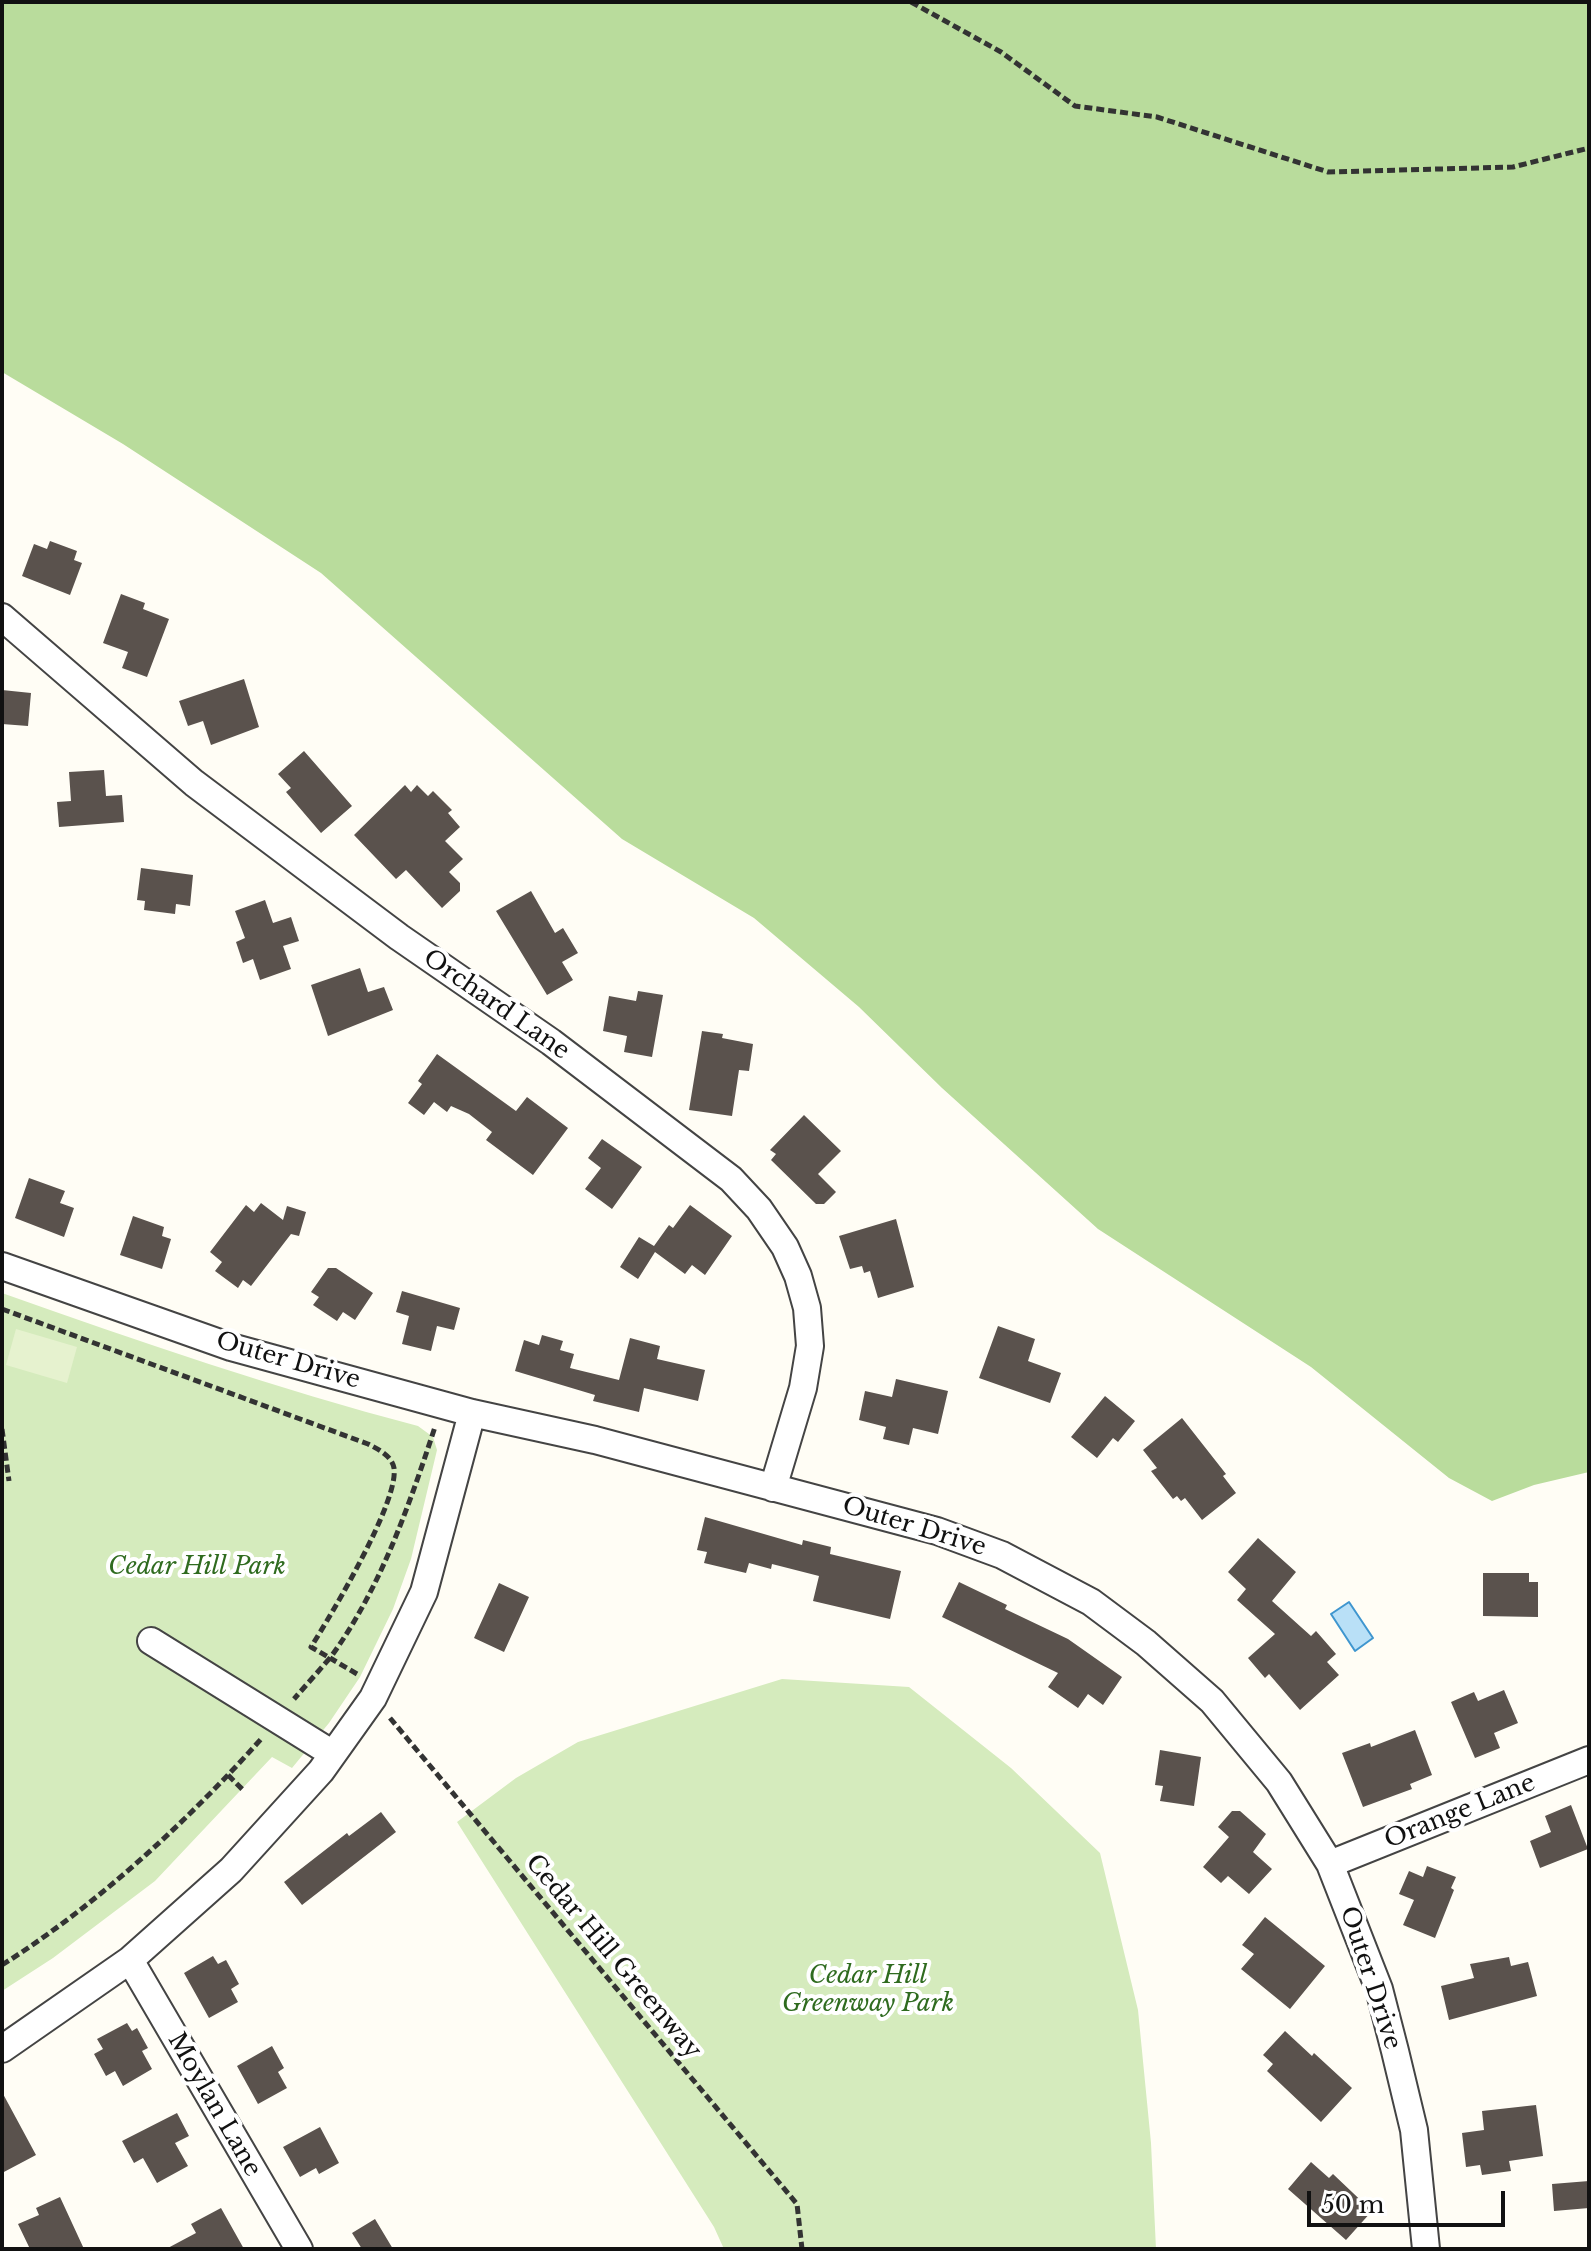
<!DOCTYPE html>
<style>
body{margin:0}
#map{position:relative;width:1591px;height:2251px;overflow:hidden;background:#fffdf5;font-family:"Libre Baskerville",serif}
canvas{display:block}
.frame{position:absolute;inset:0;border:4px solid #111;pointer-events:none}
.scale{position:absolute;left:1307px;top:2191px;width:198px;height:36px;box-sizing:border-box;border:4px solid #111;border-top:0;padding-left:10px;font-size:24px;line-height:28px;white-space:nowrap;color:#111;-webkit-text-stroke:6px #fff;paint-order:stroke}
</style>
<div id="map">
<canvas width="1591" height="2251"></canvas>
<div class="frame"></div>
<div class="scale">50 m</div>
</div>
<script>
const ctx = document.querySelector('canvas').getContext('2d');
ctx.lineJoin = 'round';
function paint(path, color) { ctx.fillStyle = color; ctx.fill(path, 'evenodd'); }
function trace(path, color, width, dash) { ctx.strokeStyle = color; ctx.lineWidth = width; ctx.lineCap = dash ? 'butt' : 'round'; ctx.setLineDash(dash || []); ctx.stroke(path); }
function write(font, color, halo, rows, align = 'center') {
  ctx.font = font + ' "Libre Baskerville",serif'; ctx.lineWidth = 8; ctx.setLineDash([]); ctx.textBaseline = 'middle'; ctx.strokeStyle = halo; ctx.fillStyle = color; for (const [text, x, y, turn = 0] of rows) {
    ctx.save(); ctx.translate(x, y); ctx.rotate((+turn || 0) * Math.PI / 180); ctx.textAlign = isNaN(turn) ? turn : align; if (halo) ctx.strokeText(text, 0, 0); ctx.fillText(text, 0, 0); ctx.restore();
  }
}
const green = new Path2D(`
 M 2,1293 C 140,1342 277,1389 418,1426 L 433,1437 L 437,1450 L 411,1559 L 393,1609 L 360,1677 L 329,1723 L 292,1768 L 272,1757 L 155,1881 L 53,1958 L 2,1991 Z
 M 782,1679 L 909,1687 L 1011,1768 L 1100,1853 L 1138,2010 L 1151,2143 L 1156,2249 L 724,2249 L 714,2227 L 457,1822 L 516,1778 L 578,1742 Z`);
const forest = new Path2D(`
 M 2,2 L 1589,2 L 1589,1472 L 1534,1485 L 1492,1501 L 1449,1478 L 1311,1367 L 1098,1229 L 942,1088 L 859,1007 L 754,918 L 622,839 L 321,573 L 123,444 L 2,372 Z`);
const pitch = new Path2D(`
 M 16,1329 L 77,1347 L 67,1383 L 6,1365 Z`);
const water = new Path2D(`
 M 1349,1602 L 1373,1638 L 1355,1651 L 1331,1614 Z`);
const building = new Path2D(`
 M 50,541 L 77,551 L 74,560 L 82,563 L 70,595 L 22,576 L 34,544 L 47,549 Z
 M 121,594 L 145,603 L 143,609 L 169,619 L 147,677 L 122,668 L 128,652 L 103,643 Z
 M 244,679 L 259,727 L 211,745 L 203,721 L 188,726 L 179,701 Z
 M 2,690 L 31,693 L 28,726 L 2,724 Z
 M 304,751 L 352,806 L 321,833 L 286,792 L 291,788 L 278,774 Z
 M 104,770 L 106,796 L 122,795 L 124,822 L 59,827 L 57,802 L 71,801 L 69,772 Z
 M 405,785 L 411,792 L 417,785 L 428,796 L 433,791 L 452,810 L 448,813 L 460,827 L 445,841 L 463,859 L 449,872 L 460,883 L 460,891 L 442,908 L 406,870 L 396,879 L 354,835 Z
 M 141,868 L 193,875 L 190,906 L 176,904 L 175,914 L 144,910 L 145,901 L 137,900 Z
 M 531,891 L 555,933 L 563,928 L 578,953 L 562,962 L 573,980 L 547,995 L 496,911 Z
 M 265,900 L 273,923 L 291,917 L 299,941 L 283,946 L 291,969 L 260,980 L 253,959 L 243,963 L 236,942 L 245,938 L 235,911 Z
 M 360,968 L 368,992 L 384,987 L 393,1010 L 328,1036 L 311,985 Z
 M 638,991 L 663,995 L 652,1057 L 624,1052 L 627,1036 L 603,1031 L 609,996 L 636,1001 Z
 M 702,1031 L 723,1034 L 722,1038 L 753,1044 L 749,1071 L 739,1070 L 732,1116 L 689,1110 Z
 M 437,1054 L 516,1111 L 527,1097 L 568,1128 L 533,1175 L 486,1140 L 492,1132 L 469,1114 L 451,1106 L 447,1112 L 434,1102 L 424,1115 L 408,1103 L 422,1084 L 418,1081 Z
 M 804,1115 L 841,1151 L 818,1174 L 836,1192 L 824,1204 L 816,1204 L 771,1160 L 776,1154 L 770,1150 Z
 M 602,1139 L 642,1167 L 612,1209 L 585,1189 L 601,1168 L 588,1158 Z
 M 29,1178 L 65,1191 L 60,1203 L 74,1208 L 64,1237 L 15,1218 Z
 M 261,1203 L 283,1220 L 287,1206 L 306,1212 L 299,1236 L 291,1234 L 251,1286 L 243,1280 L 238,1288 L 215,1271 L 222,1262 L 210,1252 L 246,1205 L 254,1212 Z
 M 690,1205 L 732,1236 L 705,1275 L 692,1265 L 685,1274 L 655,1252 L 638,1279 L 620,1267 L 639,1237 L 654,1246 L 669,1225 L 673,1228 Z
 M 133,1216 L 164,1227 L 162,1236 L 171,1239 L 162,1269 L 120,1255 Z
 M 896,1219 L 914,1287 L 878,1298 L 870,1271 L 864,1273 L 862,1266 L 850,1269 L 839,1236 Z
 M 328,1268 L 336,1268 L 373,1293 L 355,1320 L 343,1312 L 337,1321 L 313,1305 L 319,1297 L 311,1292 Z
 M 402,1291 L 460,1308 L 454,1330 L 437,1326 L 431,1351 L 402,1344 L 409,1316 L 396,1312 Z
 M 998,1326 L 1035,1339 L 1028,1361 L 1061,1373 L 1050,1403 L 979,1378 Z
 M 542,1335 L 563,1341 L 560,1350 L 574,1354 L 570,1368 L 619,1380 L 630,1338 L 660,1346 L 657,1359 L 705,1370 L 698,1401 L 644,1388 L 639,1412 L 593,1401 L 595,1395 L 515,1371 L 524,1340 L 539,1345 Z
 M 896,1379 L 948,1391 L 938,1434 L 913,1428 L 909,1445 L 883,1439 L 886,1427 L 859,1420 L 865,1391 L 892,1397 Z
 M 1105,1396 L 1135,1421 L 1118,1442 L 1113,1438 L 1097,1458 L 1071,1437 Z
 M 1182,1418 L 1226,1474 L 1223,1476 L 1236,1493 L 1202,1520 L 1185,1498 L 1181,1501 L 1177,1496 L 1173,1499 L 1151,1471 L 1157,1468 L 1143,1450 Z
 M 705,1517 L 802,1545 L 803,1540 L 831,1547 L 830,1554 L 901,1571 L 890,1619 L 813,1601 L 819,1576 L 772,1564 L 771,1569 L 749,1563 L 746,1573 L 704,1563 L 707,1552 L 697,1550 Z
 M 1258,1538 L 1296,1572 L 1272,1601 L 1311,1636 L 1316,1631 L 1336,1654 L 1327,1662 L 1339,1675 L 1300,1710 L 1269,1674 L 1265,1678 L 1248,1658 L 1275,1634 L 1237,1600 L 1246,1589 L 1228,1572 Z
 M 1483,1573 L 1529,1573 L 1529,1582 L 1538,1582 L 1538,1617 L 1483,1616 Z
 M 959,1582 L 1007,1605 L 1005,1609 L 1068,1639 L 1122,1677 L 1103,1705 L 1088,1694 L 1078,1708 L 1048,1687 L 1058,1673 L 942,1617 Z
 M 499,1583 L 529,1597 L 504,1652 L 474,1638 Z
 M 1504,1690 L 1518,1723 L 1494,1733 L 1500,1748 L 1475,1758 L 1451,1702 L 1474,1692 L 1478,1701 Z
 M 1415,1730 L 1432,1775 L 1410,1784 L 1412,1789 L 1363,1807 L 1342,1753 L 1370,1743 L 1371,1747 Z
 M 1160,1750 L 1201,1757 L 1194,1806 L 1160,1801 L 1163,1786 L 1155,1785 Z
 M 1571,1805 L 1588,1849 L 1540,1868 L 1530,1841 L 1551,1832 L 1545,1816 Z
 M 1232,1811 L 1240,1811 L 1266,1834 L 1253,1852 L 1272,1869 L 1249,1894 L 1228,1876 L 1221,1883 L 1203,1867 L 1229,1837 L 1218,1827 Z
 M 381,1812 L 396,1832 L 302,1905 L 284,1882 L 347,1833 L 349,1836 Z
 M 1427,1866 L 1456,1877 L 1451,1888 L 1454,1890 L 1435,1938 L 1403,1925 L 1414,1900 L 1399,1894 L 1409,1871 L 1423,1877 Z
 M 1265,1917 L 1325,1966 L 1290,2009 L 1241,1969 L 1254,1954 L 1242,1945 Z
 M 213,1956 L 218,1964 L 226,1960 L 239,1984 L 231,1989 L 238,2002 L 209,2018 L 184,1973 Z
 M 1509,1957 L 1511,1966 L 1528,1962 L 1537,1996 L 1449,2020 L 1441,1986 L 1474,1978 L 1470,1964 Z
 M 127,2023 L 132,2031 L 137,2028 L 148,2048 L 142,2051 L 152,2069 L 123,2086 L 115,2071 L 106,2076 L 94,2054 L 103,2049 L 97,2039 Z
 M 1285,2031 L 1312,2056 L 1314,2053 L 1352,2088 L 1321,2122 L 1267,2071 L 1273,2064 L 1263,2055 Z
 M 272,2046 L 284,2068 L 278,2072 L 287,2088 L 258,2104 L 237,2066 Z
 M 2,2092 L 36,2155 L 2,2173 Z
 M 1536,2105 L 1543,2156 L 1509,2161 L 1511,2171 L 1482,2175 L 1480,2165 L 1466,2167 L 1462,2133 L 1484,2130 L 1482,2111 Z
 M 177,2113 L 189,2136 L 175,2143 L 188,2166 L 157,2183 L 143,2158 L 134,2163 L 122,2141 Z
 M 320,2127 L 339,2163 L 319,2174 L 316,2168 L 300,2177 L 283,2147 Z
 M 1311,2162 L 1329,2178 L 1333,2174 L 1372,2211 L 1346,2240 L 1288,2189 Z
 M 1589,2181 L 1589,2208 L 1554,2211 L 1552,2184 Z
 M 60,2197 L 84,2249 L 30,2249 L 18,2224 L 39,2215 L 36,2208 Z
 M 221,2208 L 244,2249 L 166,2249 L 196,2233 L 191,2224 Z
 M 375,2219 L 393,2249 L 362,2249 L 352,2233 Z`);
const path = new Path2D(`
 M 911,2 L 1001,52 L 1075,106 L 1157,117 L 1328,172 L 1513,167 L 1589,148
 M 2,1309 L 368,1444 C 378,1449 392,1456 394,1468 C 399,1502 331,1615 311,1647 L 330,1658 L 294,1699
 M 2,1429 L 9,1481
 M 357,1674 L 330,1658 C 380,1590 409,1506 435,1427
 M 390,1718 L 797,2204 L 802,2249
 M 228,1775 L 244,1791
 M 2,1965 C 97,1905 187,1822 262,1738`);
const minor = new Path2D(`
 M 2,617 L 194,783 L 399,937 L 551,1042 L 731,1179 L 759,1209 L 785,1247 L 798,1276 L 807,1308 L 810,1346 L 803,1388 L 773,1488
 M 2,1266 L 231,1347 L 472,1413 L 595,1440 L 937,1531 L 1002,1555 L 1091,1602 L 1146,1643 L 1212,1701 L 1279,1782 L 1330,1864 L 1379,1989 L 1395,2051 L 1414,2130 L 1426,2249
 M 151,1641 L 333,1754
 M 1330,1864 L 1589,1760
 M 130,1960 L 299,2249
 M 2,2049 L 130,1960 L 231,1870 L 321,1771 L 373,1698 L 424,1592 L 472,1413`);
const streetNames = [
 ["Orchard Lane",496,1005,35],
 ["Outer Drive",288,1361,16],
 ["Outer Drive",914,1527,17],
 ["Orange Lane",1460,1812,-22],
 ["Cedar Hill Greenway",613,1957,50],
 ["Outer Drive",1370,1978,72],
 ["Moylan Lane",214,2105,60]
];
const parkNames = [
 ["Cedar Hill Park",197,1567],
 ["Cedar Hill",868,1976],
 ["Greenway Park",868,2004]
];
paint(green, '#d5ebbd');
paint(forest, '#b9dc9c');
paint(pitch, '#e6f2cf');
paint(water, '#b9e0f7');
trace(water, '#3f96cf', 2);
paint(building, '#5a524d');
trace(minor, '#444', 30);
trace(path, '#333', 5, [8, 4]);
trace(minor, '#fff', 26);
write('24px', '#111', '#fff', streetNames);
write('italic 24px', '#2f6b1f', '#fff', parkNames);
</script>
